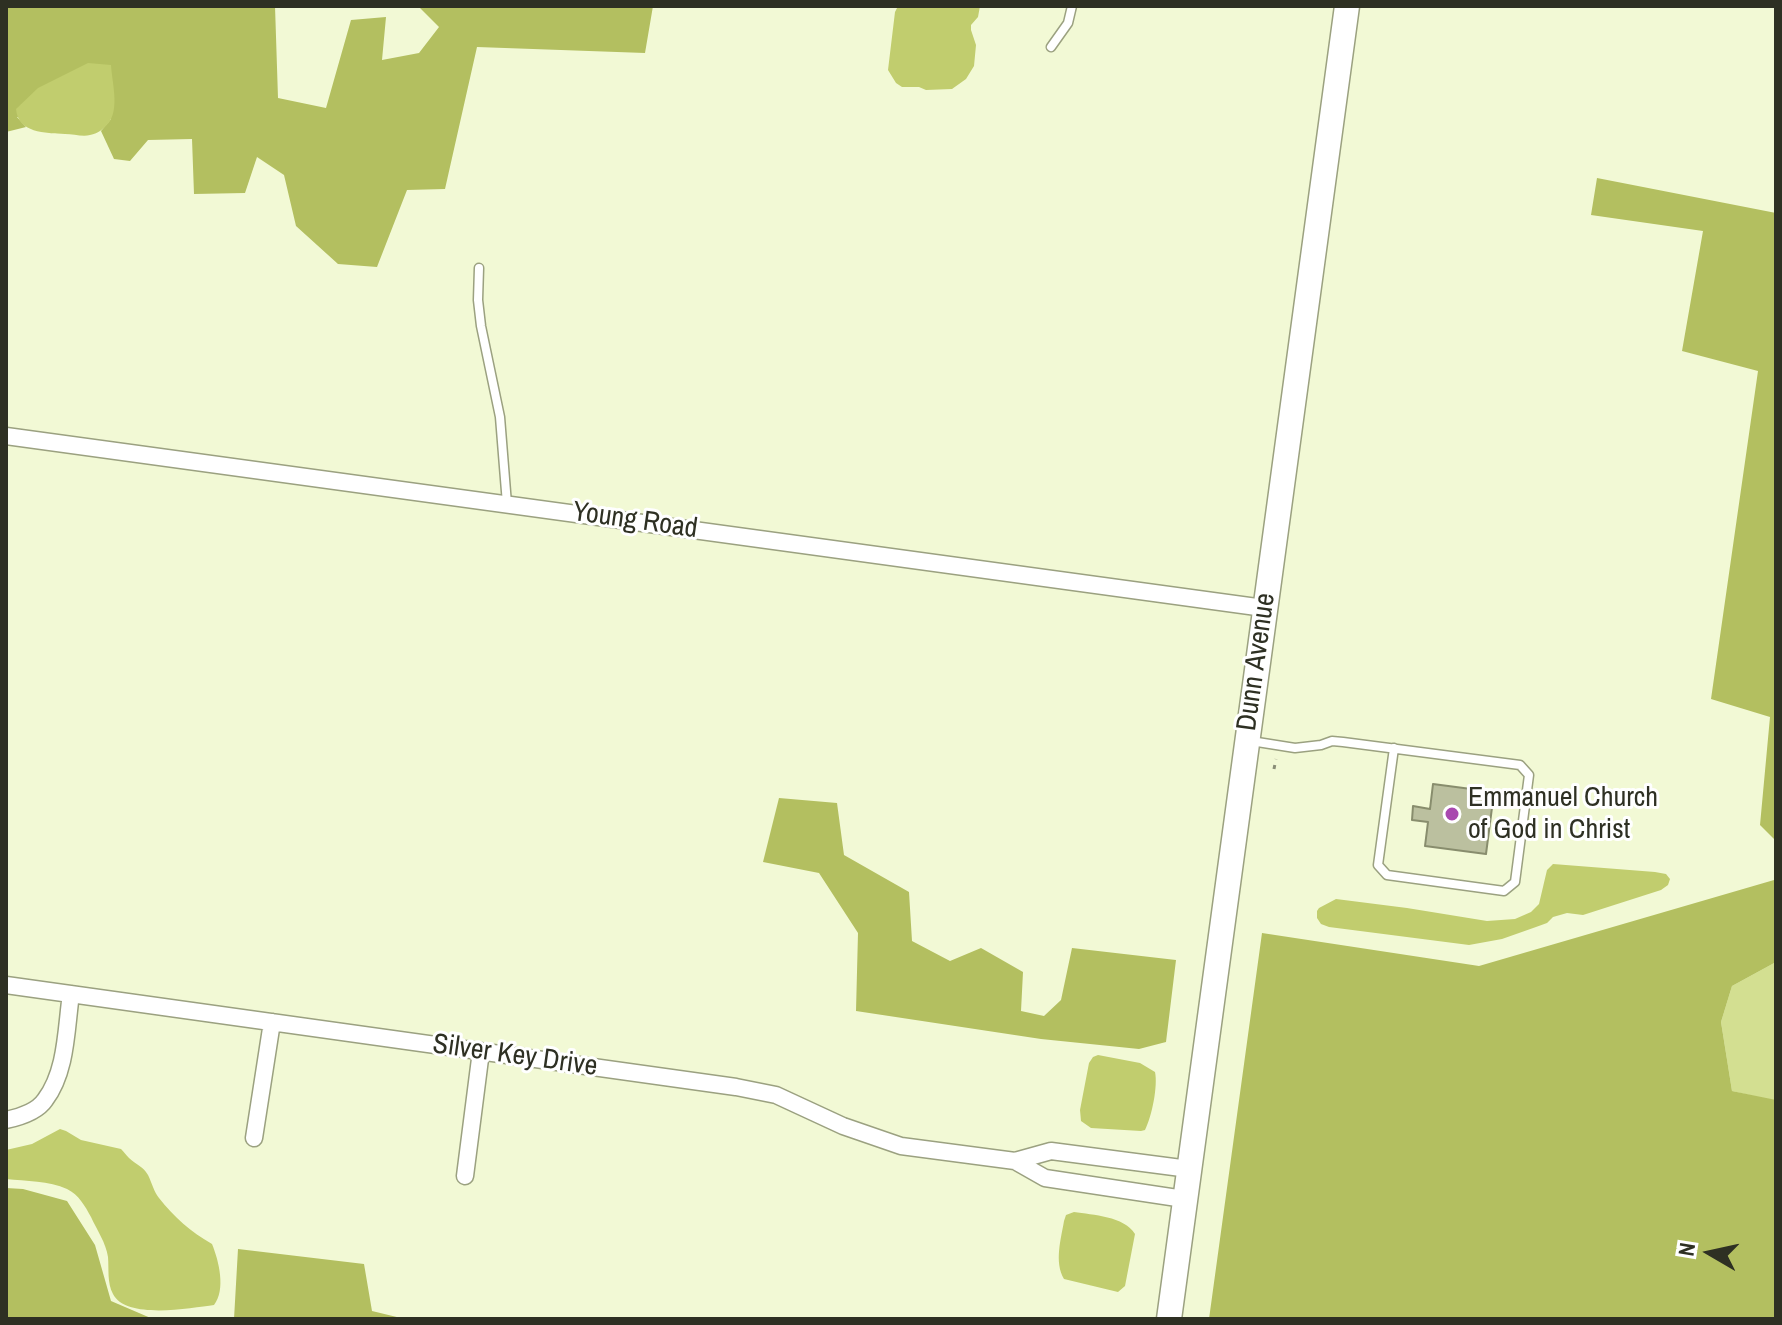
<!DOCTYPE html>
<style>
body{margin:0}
#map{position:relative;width:1782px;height:1325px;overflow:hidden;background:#f2f9d5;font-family:"Archivo Narrow",sans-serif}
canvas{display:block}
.frame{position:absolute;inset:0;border:8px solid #2e3023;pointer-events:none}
.north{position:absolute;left:1670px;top:1213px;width:80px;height:80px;-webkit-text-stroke:6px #fff;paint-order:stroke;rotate:279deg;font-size:22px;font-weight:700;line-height:32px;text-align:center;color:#2e3023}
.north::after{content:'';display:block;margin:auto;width:28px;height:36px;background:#2e3023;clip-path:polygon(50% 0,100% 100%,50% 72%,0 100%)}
</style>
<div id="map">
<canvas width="1782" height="1325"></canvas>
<div class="frame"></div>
<div class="north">N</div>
</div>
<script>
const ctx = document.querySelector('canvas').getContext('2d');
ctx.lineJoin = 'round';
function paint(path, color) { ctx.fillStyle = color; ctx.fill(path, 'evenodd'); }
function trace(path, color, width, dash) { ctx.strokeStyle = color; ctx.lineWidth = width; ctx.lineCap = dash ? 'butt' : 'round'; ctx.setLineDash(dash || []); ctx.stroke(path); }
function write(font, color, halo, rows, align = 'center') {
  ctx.font = font + ' "Archivo Narrow",sans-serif'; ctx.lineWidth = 6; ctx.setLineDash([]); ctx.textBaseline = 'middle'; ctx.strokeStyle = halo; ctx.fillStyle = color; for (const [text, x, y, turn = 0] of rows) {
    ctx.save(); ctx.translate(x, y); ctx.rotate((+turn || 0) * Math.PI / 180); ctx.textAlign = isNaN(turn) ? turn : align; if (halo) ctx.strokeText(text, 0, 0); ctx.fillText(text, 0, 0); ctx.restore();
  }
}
const green = new Path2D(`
 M 1776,962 L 1776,1100 L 1775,1101 L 1732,1091 L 1721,1022 L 1732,986 Z`);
const forest = new Path2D(`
 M 6,6 L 275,6 L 278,98 L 326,108 L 351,20 L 386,17 L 382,60 L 419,53 L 439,27 L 418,6 L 653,6 L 645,53 L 477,47 L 445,189 L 407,190 L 377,267 L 338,264 L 296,226 L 284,175 L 257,157 L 245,193 L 194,194 L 192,139 L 148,140 L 130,161 L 114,159 L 101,131 L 111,119 L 17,117 L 26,127 L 6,132 Z
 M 1597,178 L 1776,213 L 1776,841 L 1760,825 L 1770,717 L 1711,699 L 1758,371 L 1682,351 L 1703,231 L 1591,215 Z
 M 779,798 L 837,803 L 844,855 L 909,892 L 912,941 L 950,961 L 981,948 L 1023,972 L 1021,1011 L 1044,1016 L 1061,1000 L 1072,948 L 1176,960 L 1166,1042 L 1139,1049 L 1041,1039 L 856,1011 L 858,933 L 819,873 L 763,862 Z
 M 1776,842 L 1776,962 L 1732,986 L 1721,1022 L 1732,1091 L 1776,1100 L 1776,1319 L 1209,1319 L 1262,933 L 1479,966 L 1774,880 Z
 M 6,1188 L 23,1189 L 67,1201 L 95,1245 L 111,1301 L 153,1319 L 6,1319 Z
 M 238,1249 L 364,1264 L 372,1311 L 405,1319 L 234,1319 Z`);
const water = new Path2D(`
 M 898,6 L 980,6 L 978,17 L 971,25 L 971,30 L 976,45 L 974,66 L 966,79 L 952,89 L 926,90 L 919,87 L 902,87 L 896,83 L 888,70 L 895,12 Z
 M 88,63 L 111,65 C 112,82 119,106 110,121 C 106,127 98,134 90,135 C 83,137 73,134 65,134 C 45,133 18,133 16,109 L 38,88 Z
 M 1553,864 L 1655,872 L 1666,874 L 1670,879 L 1668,885 L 1661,890 L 1583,915 L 1567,913 L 1553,917 L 1547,923 L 1536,927 L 1502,939 L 1469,945 L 1329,927 L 1321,924 L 1317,918 L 1317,911 L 1319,908 L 1336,899 L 1407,908 L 1487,921 L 1515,919 L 1531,912 L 1539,904 L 1547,870 Z
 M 1098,1055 L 1140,1063 L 1155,1072 C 1158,1086 1152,1116 1145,1130 L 1141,1131 L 1091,1128 L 1081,1121 L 1080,1110 L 1089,1063 L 1093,1057 Z
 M 60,1129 L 66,1131 L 81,1140 L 121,1149 C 124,1152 126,1155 129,1158 C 136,1165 143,1166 148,1175 C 152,1183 154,1192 159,1198 C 174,1217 191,1232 212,1244 C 219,1261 226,1290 214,1305 C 191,1308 126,1320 113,1294 C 107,1283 109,1269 108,1257 C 106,1243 97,1230 91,1217 C 85,1206 79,1195 67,1189 C 49,1181 26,1181 6,1179 L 6,1150 L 32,1144 Z
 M 1074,1212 C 1093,1215 1124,1216 1135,1234 L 1125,1286 L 1118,1292 L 1064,1279 C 1054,1262 1061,1239 1064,1221 L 1066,1215 Z`);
const building = new Path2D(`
 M 1433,784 L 1494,792 L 1486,854 L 1425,846 L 1428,822 L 1412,820 L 1413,806 L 1430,809 Z`);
const path = new Path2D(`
 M 1274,769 L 1276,759`);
const service = new Path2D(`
 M 1051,47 L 1068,23 L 1072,6
 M 479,268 L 478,300 L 481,326 L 500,417 L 507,504
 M 1251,741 L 1295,748 L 1321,745 L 1332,741 L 1343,742 L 1520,765 L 1529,775 L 1515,882 L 1504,891 L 1387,875 L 1378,865 L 1394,748`);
const minor = new Path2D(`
 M 6,436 L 1264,608
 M 6,985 L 736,1087 L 776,1095 L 843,1126 L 901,1146 L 1015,1161 L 1045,1178 L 1184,1199
 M 6,1120 C 20,1117 37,1112 45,1100 C 67,1071 66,1028 71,994
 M 254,1138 L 272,1022
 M 1015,1161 L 1051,1151 L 1189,1169
 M 465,1176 L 481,1051`);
const secondary = new Path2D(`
 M 1169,1319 L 1347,6`);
const markers = [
 [1452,814,8,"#a948af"]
];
const streetNames = [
 ["Young Road",635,521,8],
 ["Dunn Avenue",1257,662,-82],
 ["Silver Key Drive",515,1056,8]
];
const poiNames = [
 ["Emmanuel Church",1468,798],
 ["of God in Christ",1468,830]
];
paint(green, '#d3df91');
paint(forest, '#b3bf60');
paint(water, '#c1cd6e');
paint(building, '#bbc09f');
trace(building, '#888d6d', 2);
trace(service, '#9ba180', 11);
trace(minor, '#9ba180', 19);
trace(secondary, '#9ba180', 27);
trace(path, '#8a8e77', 3, [4, 6]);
trace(service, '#fff', 8);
trace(minor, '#fff', 16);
trace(secondary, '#fff', 24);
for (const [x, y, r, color] of markers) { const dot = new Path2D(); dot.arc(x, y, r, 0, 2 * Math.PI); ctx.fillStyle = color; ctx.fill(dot); trace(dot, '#fff', 3); }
write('28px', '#2e3023', '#fff', streetNames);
write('28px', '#2e3023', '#fff', poiNames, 'left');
</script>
